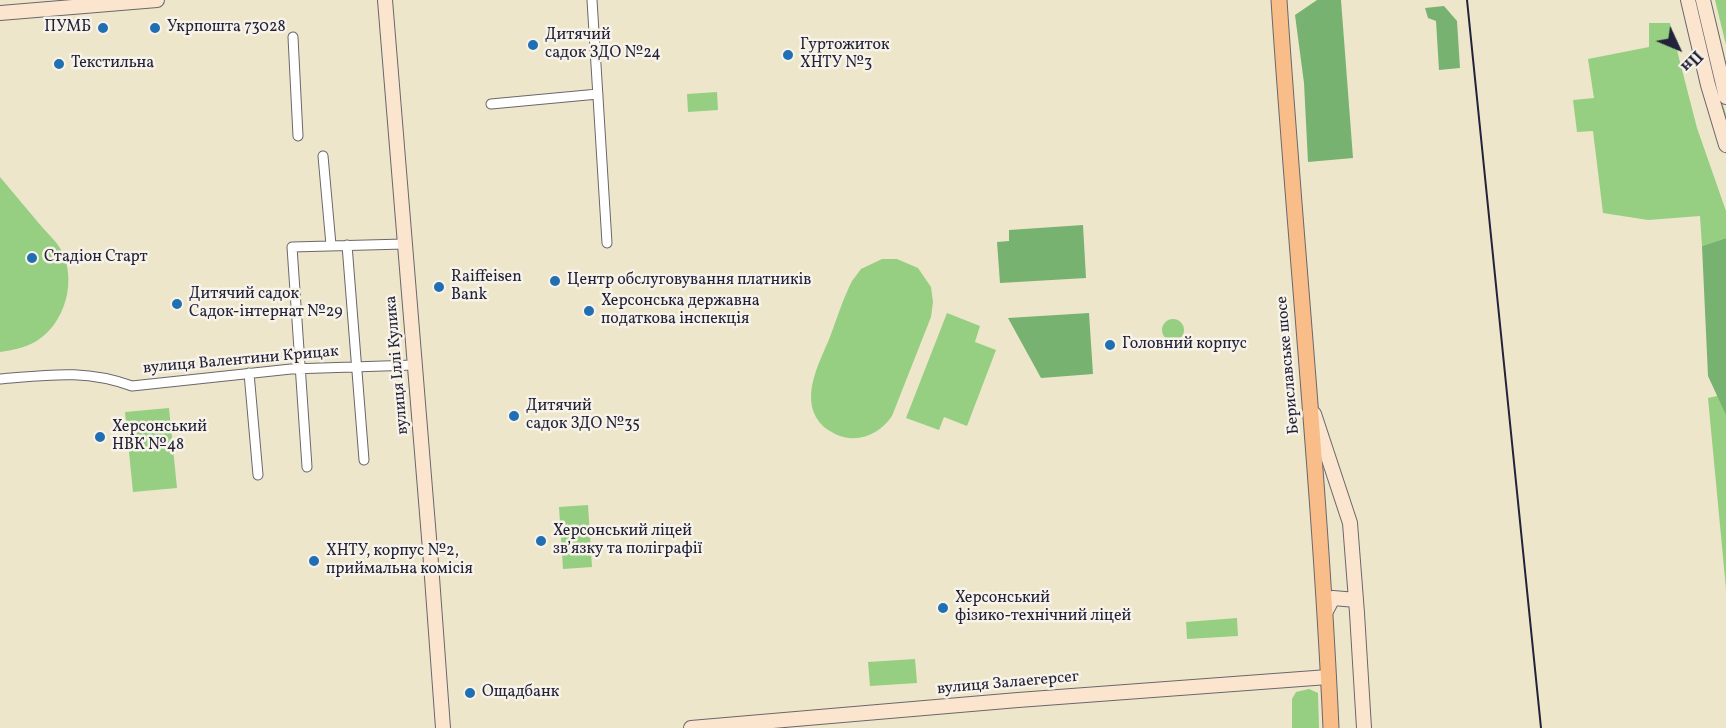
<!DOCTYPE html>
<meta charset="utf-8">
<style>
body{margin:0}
#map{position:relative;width:1726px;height:728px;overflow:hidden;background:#ede6ca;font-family:Vollkorn,serif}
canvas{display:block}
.north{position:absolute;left:1648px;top:18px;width:60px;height:60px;-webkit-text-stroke:4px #f7f3e8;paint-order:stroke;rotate:134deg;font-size:16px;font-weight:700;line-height:24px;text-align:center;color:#22223b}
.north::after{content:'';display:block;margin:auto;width:21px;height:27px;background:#22223b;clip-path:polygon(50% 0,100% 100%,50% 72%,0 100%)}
</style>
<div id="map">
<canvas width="1726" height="728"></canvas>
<div class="north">Пн</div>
</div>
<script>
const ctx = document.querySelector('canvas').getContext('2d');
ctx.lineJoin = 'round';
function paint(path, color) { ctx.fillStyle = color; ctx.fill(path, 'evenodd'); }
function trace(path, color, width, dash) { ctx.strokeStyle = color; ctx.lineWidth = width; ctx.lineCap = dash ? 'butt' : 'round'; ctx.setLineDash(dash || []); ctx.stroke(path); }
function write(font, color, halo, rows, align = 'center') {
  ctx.font = font + ' Vollkorn,serif'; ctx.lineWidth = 5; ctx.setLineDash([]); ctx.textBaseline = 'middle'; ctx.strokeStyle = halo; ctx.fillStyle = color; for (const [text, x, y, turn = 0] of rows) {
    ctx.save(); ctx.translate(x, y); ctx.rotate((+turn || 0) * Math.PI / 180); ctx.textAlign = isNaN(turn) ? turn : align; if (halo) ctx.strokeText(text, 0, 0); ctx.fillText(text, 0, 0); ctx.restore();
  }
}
const green = new Path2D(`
 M 1694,0 L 1699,0 L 1716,81 L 1726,115 L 1726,132 Z
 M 1715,0 L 1726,0 L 1726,45 Z
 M 1649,23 L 1670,23 L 1697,128 L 1726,211 L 1726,238 L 1702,246 L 1700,216 L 1648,220 L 1603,213 L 1593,131 L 1577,132 L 1573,100 L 1594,98 L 1588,59 L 1649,47 Z
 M 717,92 L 718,110 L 688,112 L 687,94 Z
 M 0,177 C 14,194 28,210 42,227 C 48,234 55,240 60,248 C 78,278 66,324 35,342 C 24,348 13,350 0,352 Z
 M 882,259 L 897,259 L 918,268 L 931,287 L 933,302 L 931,317 L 892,416 C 882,430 867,440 849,438 C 840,437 832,433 824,427 C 797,402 819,364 830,337 C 837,318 843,299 852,281 L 861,269 Z
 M 947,313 L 980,326 L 975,342 L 996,350 L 967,426 L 944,417 L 939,430 L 906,418 Z
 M1162 330a11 11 0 1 1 22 0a11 11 0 1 1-22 0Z
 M 1726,394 L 1726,589 L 1708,398 Z
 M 169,408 L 177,488 L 133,492 L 125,412 Z
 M 588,505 L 592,567 L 563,569 L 559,507 Z
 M 1237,618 L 1238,636 L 1187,639 L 1186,622 Z
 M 915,659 L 917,683 L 870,686 L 868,662 Z
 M 1309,689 L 1318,693 L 1319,728 L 1292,728 L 1292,699 L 1296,692 Z`);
const forest = new Path2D(`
 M 1317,0 L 1341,0 L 1353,158 L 1308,162 L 1304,83 L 1295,15 Z
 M 1444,6 L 1457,21 L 1460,68 L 1439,70 L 1436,21 L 1428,18 L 1425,8 Z
 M 1083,225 L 1086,278 L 1000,283 L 997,242 L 1009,241 L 1009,230 Z
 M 1726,238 L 1726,415 L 1708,376 L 1702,246 Z
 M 1089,313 L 1093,374 L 1041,378 L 1008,318 Z`);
const street = new Path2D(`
 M 592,0 L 607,243
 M 293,37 L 298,136
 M 491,104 L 598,94
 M 323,156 L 331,245
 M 347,245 L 364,460
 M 249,373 L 258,475
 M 0,379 C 49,375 85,369 132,386 L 291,369 L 414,365
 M 307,467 L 292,247 L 404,244`);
const secondary = new Path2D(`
 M 385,0 L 430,550 L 443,728
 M 1688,0 L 1708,85 L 1726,145
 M 1703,0 L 1726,97
 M 0,13 L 157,0
 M 1314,414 L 1350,523 L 1357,613 L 1364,728
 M 1325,613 L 1333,598 L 1356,600
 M 691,728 L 1018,700 L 1328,677`);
const primary = new Path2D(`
 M 1279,0 C 1295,243 1320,485 1331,728`);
const rail = new Path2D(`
 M 1467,0 L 1541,728`);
const markers = [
 [103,28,6,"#1f6fb2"],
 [155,28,6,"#1f6fb2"],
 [533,45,6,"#1f6fb2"],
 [788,55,6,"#1f6fb2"],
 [59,64,6,"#1f6fb2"],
 [32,258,6,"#1f6fb2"],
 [555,281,6,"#1f6fb2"],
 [439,287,6,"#1f6fb2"],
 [177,304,6,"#1f6fb2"],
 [589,311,6,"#1f6fb2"],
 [1110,345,6,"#1f6fb2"],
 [514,416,6,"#1f6fb2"],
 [100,437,6,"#1f6fb2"],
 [541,541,6,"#1f6fb2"],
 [314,561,6,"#1f6fb2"],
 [943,608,6,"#1f6fb2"],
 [470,693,6,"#1f6fb2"]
];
const poiNames = [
 ["ПУМБ",91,28,"right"],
 ["Укрпошта 73028",167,28],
 ["Дитячий",545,36],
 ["садок ЗДО №24",545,54],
 ["Гуртожиток",800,46],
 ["ХНТУ №3",800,64],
 ["Текстильна",71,64],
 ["Стадіон Старт",44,258],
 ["Raiffeisen",451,278],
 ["Bank",451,296],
 ["Центр обслуговування платників",567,281],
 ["Дитячий садок",189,295],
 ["Садок-інтернат №29",189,313],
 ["Херсонська державна",601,302],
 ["податкова інспекція",601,320],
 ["Головний корпус",1122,345],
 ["Дитячий",526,407],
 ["садок ЗДО №35",526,425],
 ["Херсонський",112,428],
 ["НВК №48",112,446],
 ["Херсонський ліцей",553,532],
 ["зв’язку та поліграфії",553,550],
 ["ХНТУ, корпус №2,",326,552],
 ["приймальна комісія",326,570],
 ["Херсонський",955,599],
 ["фізико-технічний ліцей",955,617],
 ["Ощадбанк",482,693]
];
const streetNames = [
 ["вулиця Валентини Крицак",241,361,-5],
 ["вулиця Іллі Кулика",398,365,-95],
 ["Бериславське шосе",1289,365,-95],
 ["вулиця Залаегерсег",1008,684,-5]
];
paint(green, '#96cf82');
paint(forest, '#78b270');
trace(street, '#69676d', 11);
trace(secondary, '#69676d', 16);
trace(primary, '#69676d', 17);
trace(street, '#fff', 9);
trace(secondary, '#fce5cf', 14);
trace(primary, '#f8bd88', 15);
trace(rail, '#22223b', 2);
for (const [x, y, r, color] of markers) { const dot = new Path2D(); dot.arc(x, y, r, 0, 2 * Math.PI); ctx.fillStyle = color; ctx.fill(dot); trace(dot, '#f7f3e8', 2); }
write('16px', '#22223b', '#f7f3e8', poiNames, 'left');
write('16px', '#22223b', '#f7f3e8', streetNames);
</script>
